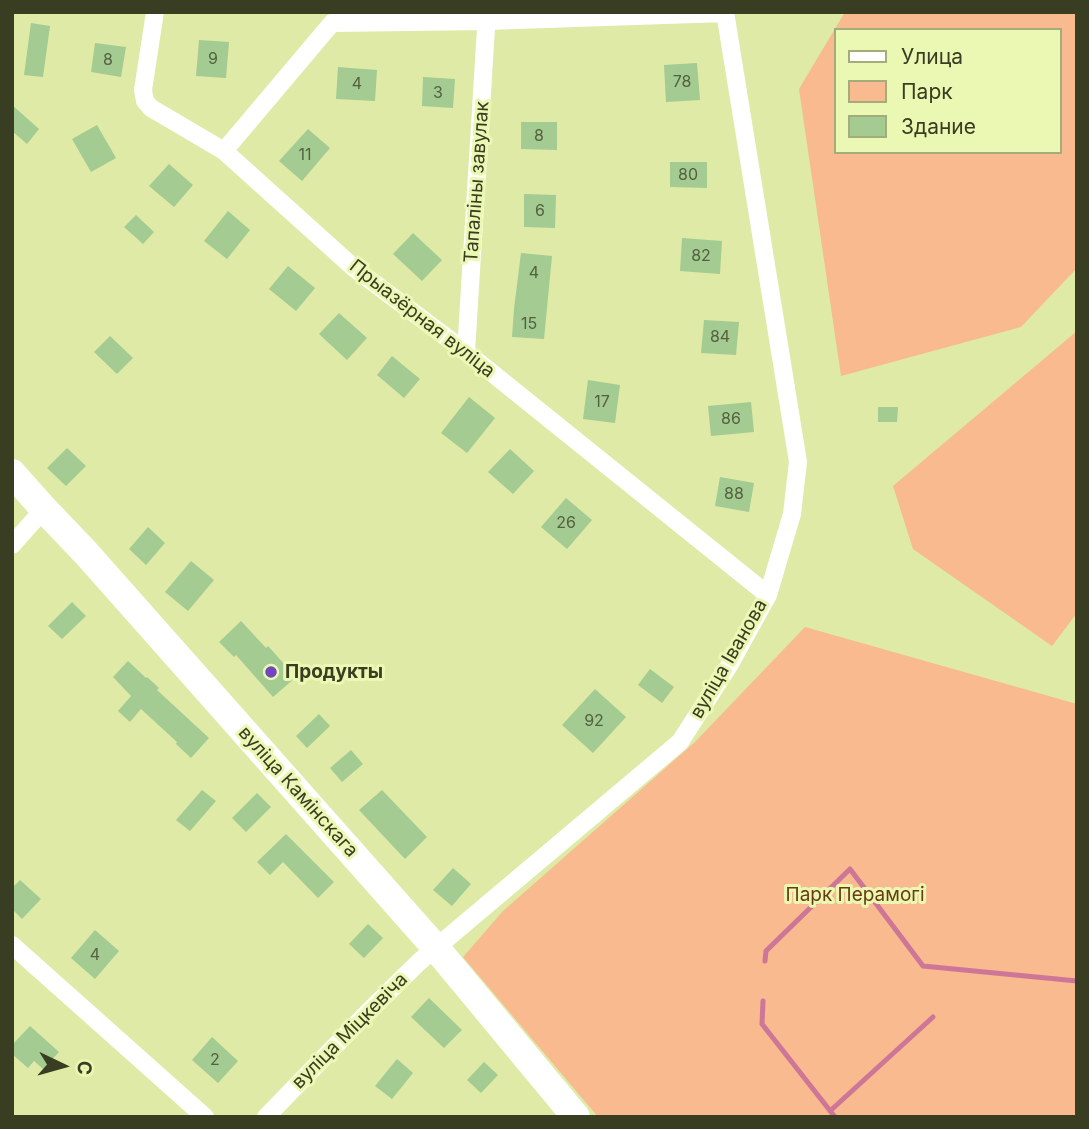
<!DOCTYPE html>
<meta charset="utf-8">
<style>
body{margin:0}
#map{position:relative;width:1089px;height:1129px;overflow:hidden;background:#deeaa6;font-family:Inter,sans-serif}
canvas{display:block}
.frame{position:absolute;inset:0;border:14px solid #393d22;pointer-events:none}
.legend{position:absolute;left:834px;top:28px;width:228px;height:126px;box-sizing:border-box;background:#ebf8b3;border:2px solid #a4ad79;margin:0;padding:9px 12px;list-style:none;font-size:21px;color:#393d22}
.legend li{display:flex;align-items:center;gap:14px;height:35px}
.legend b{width:35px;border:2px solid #a4ad79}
.north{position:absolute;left:28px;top:1031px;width:70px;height:70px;-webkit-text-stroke:5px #ebf8b3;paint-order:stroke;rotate:95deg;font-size:19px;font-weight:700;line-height:28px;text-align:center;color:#393d22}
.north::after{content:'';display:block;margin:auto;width:24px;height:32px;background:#393d22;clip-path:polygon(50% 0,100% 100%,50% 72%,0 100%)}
</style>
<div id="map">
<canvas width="1089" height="1129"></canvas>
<div class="frame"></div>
<ul class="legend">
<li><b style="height:9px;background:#fff"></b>Улица</li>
<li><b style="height:19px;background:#f8ba8e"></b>Парк</li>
<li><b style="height:19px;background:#a3cb92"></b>Здание</li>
</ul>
<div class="north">С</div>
</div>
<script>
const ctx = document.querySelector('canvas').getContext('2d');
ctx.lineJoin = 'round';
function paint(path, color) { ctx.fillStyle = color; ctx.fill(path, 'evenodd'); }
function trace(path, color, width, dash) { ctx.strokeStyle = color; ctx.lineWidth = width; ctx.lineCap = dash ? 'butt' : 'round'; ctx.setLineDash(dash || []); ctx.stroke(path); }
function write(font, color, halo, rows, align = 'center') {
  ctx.font = font + ' Inter,sans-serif'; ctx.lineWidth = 6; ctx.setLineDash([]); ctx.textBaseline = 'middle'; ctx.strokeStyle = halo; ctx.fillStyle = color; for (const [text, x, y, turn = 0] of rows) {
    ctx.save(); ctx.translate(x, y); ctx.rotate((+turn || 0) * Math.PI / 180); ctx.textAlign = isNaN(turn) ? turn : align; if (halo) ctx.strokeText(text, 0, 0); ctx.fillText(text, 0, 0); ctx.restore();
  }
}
const green = new Path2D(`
 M 845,12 L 1077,12 L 1077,268 L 1021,327 L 841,376 L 799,89 ZM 835,30 L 1059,30 L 1059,152 L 835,152 Z
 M 1077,331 L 1077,613 L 1052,646 L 913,549 L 893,486 Z
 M 805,627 L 1077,704 L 1077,1117 L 598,1117 L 463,957 L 503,911 L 695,742 Z`);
const stream = new Path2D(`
 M 765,961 L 766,951 L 850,869 L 923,966 L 1077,981
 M 763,1001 L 762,1024 L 835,1117
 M 830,1111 L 933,1017`);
const building = new Path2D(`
 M 31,23 L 50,26 L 43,77 L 24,75 Z
 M 199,40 L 229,42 L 226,78 L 196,76 Z
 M 95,43 L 126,47 L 121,77 L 91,72 Z
 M 697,63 L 700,100 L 666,102 L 664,65 Z
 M 338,67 L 377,70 L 375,101 L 336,99 Z
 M 423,77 L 455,79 L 453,108 L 422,106 Z
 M 12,105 L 39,129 L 27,144 L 12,131 Z
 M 521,122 L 557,122 L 557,150 L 521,149 Z
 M 97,125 L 116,158 L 91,172 L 72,139 Z
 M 308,129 L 330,148 L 302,181 L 279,161 Z
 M 670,162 L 707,162 L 707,188 L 670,187 Z
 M 169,164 L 193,185 L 174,207 L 149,186 Z
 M 524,194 L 556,195 L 555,228 L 524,227 Z
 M 228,211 L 250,230 L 227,259 L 204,241 Z
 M 136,215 L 154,232 L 143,244 L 124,227 Z
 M 413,233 L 442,260 L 422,281 L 393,254 Z
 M 682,238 L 722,241 L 720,274 L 680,271 Z
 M 521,253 L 552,256 L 544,339 L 512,337 L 514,309 Z
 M 288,266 L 315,288 L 296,311 L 269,289 Z
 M 339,313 L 367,338 L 347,360 L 319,334 Z
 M 704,320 L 739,322 L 736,355 L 701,353 Z
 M 110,336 L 133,358 L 117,374 L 94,352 Z
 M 392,356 L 420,379 L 404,398 L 377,375 Z
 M 588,380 L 620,385 L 615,423 L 583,419 Z
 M 469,397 L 495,418 L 467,453 L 441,433 Z
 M 751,402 L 754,432 L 711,436 L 708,406 Z
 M 878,407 L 898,407 L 897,422 L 878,422 Z
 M 67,448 L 86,466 L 66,486 L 47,468 Z
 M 510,449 L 534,471 L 513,494 L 488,472 Z
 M 720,477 L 754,483 L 749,512 L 715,506 Z
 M 566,498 L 592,520 L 567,549 L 541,527 Z
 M 148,527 L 165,543 L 146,565 L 129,549 Z
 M 191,561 L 214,580 L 188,611 L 165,592 Z
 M 72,602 L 86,616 L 62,639 L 48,626 Z
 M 241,621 L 266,648 L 268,646 L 296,677 L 273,697 L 236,655 L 234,657 L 219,642 Z
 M 128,661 L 146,678 L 147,677 L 159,688 L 157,690 L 209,738 L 191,758 L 176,744 L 177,742 L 141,709 L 130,722 L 118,711 L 131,696 L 113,677 Z
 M 650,669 L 674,687 L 662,703 L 638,685 Z
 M 595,689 L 626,717 L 593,753 L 562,725 Z
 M 319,714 L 330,726 L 307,748 L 296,736 Z
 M 351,750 L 363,764 L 342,782 L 330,768 Z
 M 202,790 L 216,801 L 190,831 L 176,820 Z
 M 382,790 L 427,837 L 405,859 L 359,810 Z
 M 257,793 L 271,807 L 246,832 L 232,818 Z
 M 286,834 L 334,882 L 318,898 L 283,862 L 270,875 L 257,862 Z
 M 453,868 L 471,884 L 452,906 L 433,890 Z
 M 20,880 L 41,899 L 22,919 L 12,909 L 12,888 Z
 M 368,924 L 383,938 L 364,958 L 349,944 Z
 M 95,930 L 119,951 L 95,979 L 71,958 Z
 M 429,998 L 462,1030 L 444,1048 L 411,1017 Z
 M 30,1026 L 59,1052 L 43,1069 L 34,1061 L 28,1068 L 12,1054 L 12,1045 Z
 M 212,1037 L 238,1061 L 218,1083 L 192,1060 Z
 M 397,1059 L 413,1073 L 392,1099 L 375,1086 Z
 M 484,1062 L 498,1075 L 481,1093 L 467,1080 Z`);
const minor = new Path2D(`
 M 155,12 L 143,90 L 145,101 L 151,108 L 224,151 L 354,268 L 466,352 L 768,595
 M 224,151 L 332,23 L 487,21 L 725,13
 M 466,352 L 487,12
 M 12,545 L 44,509
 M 12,945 L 205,1117
 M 266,1117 L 367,1013 L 419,962 L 680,742 L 730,664 L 768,595 L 792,514 L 798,462 L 725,12`);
const primary = new Path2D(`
 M 12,473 L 44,509 L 86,553 L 436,948 L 576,1117`);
const markers = [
 [271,672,7,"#7246be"]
];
const numberNames = [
 ["9",213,59],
 ["8",108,60],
 ["78",682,82],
 ["4",357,84],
 ["3",438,93],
 ["8",539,136],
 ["11",305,155],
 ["80",688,175],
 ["6",540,211],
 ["82",701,256],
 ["4",534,273],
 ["15",529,324],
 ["84",720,337],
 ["17",602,402],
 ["86",731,419],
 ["88",734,494],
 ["26",566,523],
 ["92",594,721],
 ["4",95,955],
 ["2",215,1060]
];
const streetNames = [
 ["Тапаліны завулак",477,182,-86],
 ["Прыазёрная вуліца",422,319,38],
 ["вуліца Іванова",729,659,-60],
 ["вуліца Камінскага",298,792,48],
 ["вуліца Міцкевіча",350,1031,-45]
];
const poiNames = [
 ["Продукты",285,672]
];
const parkNames = [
 ["Парк Перамогі",855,895]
];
paint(green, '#f8ba8e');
trace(stream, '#cd7697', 5);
paint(building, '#a3cb92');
trace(minor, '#fff', 18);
trace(primary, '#fff', 28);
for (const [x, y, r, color] of markers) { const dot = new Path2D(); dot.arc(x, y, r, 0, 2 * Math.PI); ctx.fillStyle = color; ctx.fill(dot); trace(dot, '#ebf8b3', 2.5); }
write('16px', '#54603e', null, numberNames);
write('19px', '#393d22', '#ebf8b3', streetNames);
write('bold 19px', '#393d22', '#ebf8b3', poiNames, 'left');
write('19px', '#6c3a10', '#ebf8b3', parkNames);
</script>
